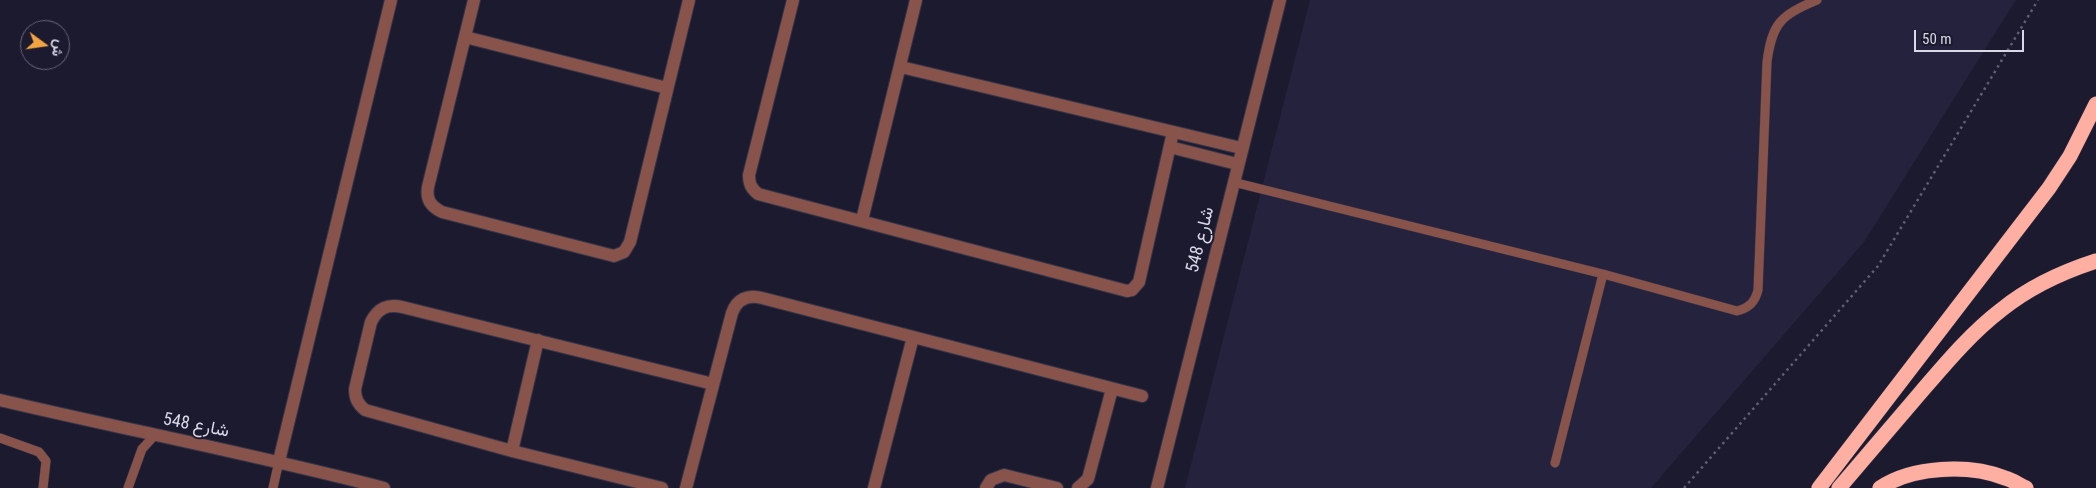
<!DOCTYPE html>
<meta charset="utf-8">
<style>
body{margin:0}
#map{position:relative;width:2096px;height:488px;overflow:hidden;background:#1b1a2f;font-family:"Roboto Condensed",Vazirmatn,sans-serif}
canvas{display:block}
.north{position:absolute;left:20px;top:20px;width:50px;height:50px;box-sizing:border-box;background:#1b1a2f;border:1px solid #676679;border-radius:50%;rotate:104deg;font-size:14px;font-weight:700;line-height:20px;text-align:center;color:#d8d8e7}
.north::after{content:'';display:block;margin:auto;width:18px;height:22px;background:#f3a442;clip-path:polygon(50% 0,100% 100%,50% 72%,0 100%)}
.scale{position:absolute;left:1914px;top:30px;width:110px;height:22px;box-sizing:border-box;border:2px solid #d8d8e7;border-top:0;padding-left:6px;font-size:15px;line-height:18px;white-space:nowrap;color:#d8d8e7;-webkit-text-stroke:4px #1b1a2f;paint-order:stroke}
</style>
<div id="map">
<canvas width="2096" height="488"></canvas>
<div class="north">ش</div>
<div class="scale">50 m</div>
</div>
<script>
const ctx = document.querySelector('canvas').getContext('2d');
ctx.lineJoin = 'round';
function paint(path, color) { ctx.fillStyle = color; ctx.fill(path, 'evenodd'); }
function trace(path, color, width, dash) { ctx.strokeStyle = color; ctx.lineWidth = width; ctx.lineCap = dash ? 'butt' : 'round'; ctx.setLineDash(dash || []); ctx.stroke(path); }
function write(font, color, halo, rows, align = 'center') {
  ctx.font = font + ' "Roboto Condensed",Vazirmatn,sans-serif'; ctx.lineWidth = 4; ctx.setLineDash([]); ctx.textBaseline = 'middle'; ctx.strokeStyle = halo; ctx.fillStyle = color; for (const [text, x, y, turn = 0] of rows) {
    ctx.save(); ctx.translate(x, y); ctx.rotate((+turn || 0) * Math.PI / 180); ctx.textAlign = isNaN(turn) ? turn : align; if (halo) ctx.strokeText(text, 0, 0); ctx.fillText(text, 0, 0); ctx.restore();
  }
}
const built = new Path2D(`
 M 1310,0 L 2016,0 L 1864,242 L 1651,488 L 1185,488 Z`);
const path = new Path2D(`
 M 1684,488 L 1878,266 L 2038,0`);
const service = new Path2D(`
 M 1233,182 L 1603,274 L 1737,311 C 1749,308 1755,302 1758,290 L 1767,62 C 1772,23 1781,15 1817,0
 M 0,438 L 39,452 L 46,461 L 43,488
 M 1555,463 L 1603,274
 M 128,488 L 142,449 L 154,436
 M 273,488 L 279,461`);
const minor = new Path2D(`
 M 474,0 L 428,187 C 426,199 430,206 442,212 L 614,256 L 624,252 L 630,242 L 689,0
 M 793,0 L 749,175 C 749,184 751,188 758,194 L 1127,291 L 1132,290 L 1139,282 L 1173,132
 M 465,37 L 667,88
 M 901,67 L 1241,148
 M 1170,147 L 1237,164
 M 862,220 L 916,0
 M 0,400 C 128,430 257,455 384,488
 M 512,451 L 538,340
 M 279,461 L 391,0
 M 662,488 L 512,451 L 365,410 C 358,404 355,399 355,389 L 371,322 C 378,308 387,304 402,307 L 713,384
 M 686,488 L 732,313 C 737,299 748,294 762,298 L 1142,396
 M 874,488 L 913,337
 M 986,488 L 991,480 L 1004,475 L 1057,488
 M 1078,488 L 1088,479 L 1112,389
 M 1157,488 L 1280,0`);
const motorway = new Path2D(`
 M 1819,488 L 2049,188 L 2070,156 L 2096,104
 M 1839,488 C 1866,456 1894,424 1921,392 C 1946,363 1971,333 2001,310 C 2028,288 2062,272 2096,261
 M 1880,488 C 1913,466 1969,464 2005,478 C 2013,480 2019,485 2026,488`);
const streetNames = [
 ["شارع 548",1201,240,-76],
 ["شارع 548",196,426,11]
];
paint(built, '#24223c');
trace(service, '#353549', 10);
trace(minor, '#353549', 14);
trace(motorway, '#353549', 16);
trace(path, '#605f72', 2.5, [2.5, 4]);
trace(service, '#87534a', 9);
trace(minor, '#87534a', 12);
trace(motorway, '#ffafa1', 15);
write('18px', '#d8d8e7', '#1b1a2f', streetNames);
</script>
